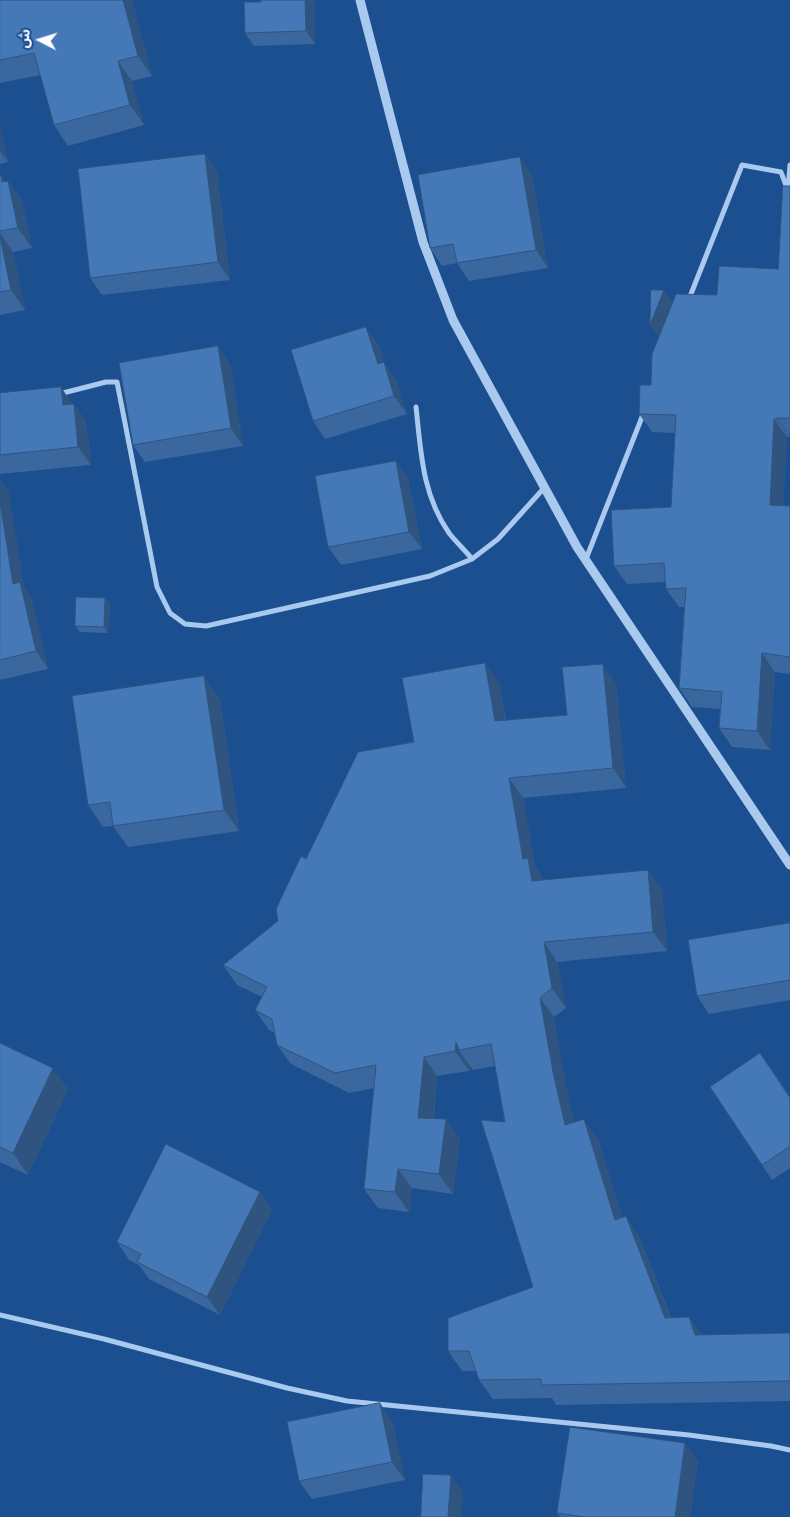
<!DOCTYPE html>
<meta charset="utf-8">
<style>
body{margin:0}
#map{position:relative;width:790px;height:1517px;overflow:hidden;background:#1b4f8f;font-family:"Source Sans 3","Noto Sans Arabic",sans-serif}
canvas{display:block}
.north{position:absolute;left:15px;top:15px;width:50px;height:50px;-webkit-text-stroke:4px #1b4f8f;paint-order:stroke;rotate:275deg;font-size:14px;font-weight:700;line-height:20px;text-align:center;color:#fff}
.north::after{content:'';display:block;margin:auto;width:18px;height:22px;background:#fff;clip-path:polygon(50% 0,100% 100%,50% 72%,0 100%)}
</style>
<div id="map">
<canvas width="790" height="1517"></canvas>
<div class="north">ش</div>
</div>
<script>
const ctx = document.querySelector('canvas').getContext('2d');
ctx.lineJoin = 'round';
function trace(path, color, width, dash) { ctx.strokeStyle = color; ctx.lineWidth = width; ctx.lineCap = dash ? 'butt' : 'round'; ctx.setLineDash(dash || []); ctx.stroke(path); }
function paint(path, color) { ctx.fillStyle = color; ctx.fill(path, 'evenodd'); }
const minor = new Path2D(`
 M 788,189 L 790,165
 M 689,299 L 742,165 L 781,172 L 788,191
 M 59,394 L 106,382 L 117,382 L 157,587 L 170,613 L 185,624 L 206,626 L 430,576 L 472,559 L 498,539 L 545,487
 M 416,407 C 421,452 422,494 449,533 C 456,542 465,550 472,559
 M 586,559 L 644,412
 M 0,1315 L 104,1339 L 287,1388 L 347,1401 L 689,1435 L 771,1446 L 790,1450`);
const tertiary = new Path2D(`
 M 360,0 L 423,242 L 453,320 L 577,547 L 790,865`);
const wall = new Path2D(`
 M 0,0 L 132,0 L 152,76 L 132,81 L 144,125 L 68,146 L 54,125 L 40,75 L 0,83 Z
 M 314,0 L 315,44 L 254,46 L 245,33 Z
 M 0,126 L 8,162 L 0,164 Z
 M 205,154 L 217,172 L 230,280 L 102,295 L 90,278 Z
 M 0,175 L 1,175 L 5,182 L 8,181 L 22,201 L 32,248 L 13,252 L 25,310 L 0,315 Z
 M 532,175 L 548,268 L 469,281 L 457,263 L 442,266 L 430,248 Z
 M 790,186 L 790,437 L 787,437 L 783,505 L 790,506 L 790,674 L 775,672 L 770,750 L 732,747 L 719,728 L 720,709 L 692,707 L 679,688 L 684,607 L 679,607 L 666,589 L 665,582 L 627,584 L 614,566 L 671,507 L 675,433 L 652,432 L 639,414 L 651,385 L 659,337 L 650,325 L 664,290 L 672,302 L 717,295 L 778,269 Z
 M 379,345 L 384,363 L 396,380 L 407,414 L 325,439 L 313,421 Z
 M 230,364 L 243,446 L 145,462 L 133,445 Z
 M 0,393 L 74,404 L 86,422 L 91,465 L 0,474 Z
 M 396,461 L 408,479 L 422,549 L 341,565 L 328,547 Z
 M 0,480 L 8,491 L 24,587 L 32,600 L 48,669 L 0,680 Z
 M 105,598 L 110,605 L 108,633 L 80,632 L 75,626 Z
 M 499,683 L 506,720 L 567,715 L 616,684 L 626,788 L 523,798 L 535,867 L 542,877 L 543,880 L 662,889 L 667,951 L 557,962 L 566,1008 L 554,1017 L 567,1092 L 574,1122 L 598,1139 L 622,1217 L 639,1236 L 671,1318 L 689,1317 L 702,1335 L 790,1333 L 790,1401 L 556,1405 L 552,1398 L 493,1399 L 479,1380 L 476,1371 L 462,1371 L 448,1351 L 533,1287 L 495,1066 L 473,1070 L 470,1066 L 469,1071 L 437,1076 L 434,1118 L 446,1119 L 460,1139 L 453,1194 L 412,1188 L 409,1212 L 378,1208 L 364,1189 L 374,1088 L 349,1093 L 291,1064 L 277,1045 L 275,1033 L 269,1030 L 255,1010 L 262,997 L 237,985 L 223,965 L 278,921 L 306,859 L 414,742 Z
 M 220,698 L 239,831 L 128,847 L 113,826 L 103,827 L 88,805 Z
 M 790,923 L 790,1000 L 709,1014 L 697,996 Z
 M 0,1043 L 68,1089 L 28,1175 L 0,1162 Z
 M 771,1068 L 790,1097 L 790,1168 L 772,1180 L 762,1165 Z
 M 260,1192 L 272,1210 L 220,1315 L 149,1279 L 139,1265 L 129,1260 L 117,1242 Z
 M 392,1421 L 405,1480 L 312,1499 L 299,1481 Z
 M 698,1461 L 690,1517 L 560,1517 L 557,1513 Z`);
const shadedWall = new Path2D(`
 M 123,0 L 132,0 L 152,76 L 138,56 Z
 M 305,0 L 314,0 L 315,44 L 306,31 Z
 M 118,61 L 132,81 L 144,125 L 130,105 Z
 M 0,126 L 8,162 L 0,151 Z
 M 205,154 L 217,172 L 230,280 L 218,262 Z
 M 520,157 L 532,175 L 548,268 L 536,250 Z
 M 1,175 L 9,187 L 8,181 L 22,201 L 32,248 L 18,228 L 2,182 Z
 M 0,233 L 13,252 L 25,310 L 11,290 L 0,237 Z
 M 664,290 L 679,312 L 665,347 L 650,325 Z
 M 366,327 L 379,345 L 384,363 L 396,380 L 407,414 L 394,396 L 378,364 Z
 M 218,346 L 230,364 L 243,446 L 231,428 Z
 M 61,387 L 73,405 L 63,405 Z
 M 74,404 L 86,422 L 91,465 L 78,447 Z
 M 777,418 L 790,436 L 790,437 L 777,419 Z
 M 774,419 L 787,437 L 782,523 L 770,505 Z
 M 396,461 L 408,479 L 422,549 L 409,532 Z
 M 0,480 L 8,491 L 24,587 L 32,600 L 48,669 L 36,651 L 13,584 L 0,502 Z
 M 105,598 L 110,605 L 108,633 L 104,627 Z
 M 762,653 L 775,672 L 770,750 L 757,731 Z
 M 485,663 L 499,683 L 509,741 L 495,721 Z
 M 603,664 L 616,684 L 626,788 L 613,768 Z
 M 204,676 L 220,698 L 239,831 L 224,810 Z
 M 509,778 L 523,798 L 535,867 L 542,877 L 546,901 L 532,881 L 523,859 Z
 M 648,870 L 662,889 L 667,951 L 653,932 Z
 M 544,942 L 557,962 L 566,1008 L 552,988 Z
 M 540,998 L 554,1017 L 567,1092 L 579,1144 L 565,1125 L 553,1072 Z
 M 456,1042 L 459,1050 L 470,1066 L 469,1071 L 455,1051 Z
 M 424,1057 L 437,1076 L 432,1137 L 418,1118 Z
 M 53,1068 L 68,1089 L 28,1175 L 13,1153 Z
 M 446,1119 L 460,1139 L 453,1194 L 439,1174 Z
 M 584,1119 L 598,1139 L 629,1240 L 615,1220 Z
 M 398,1169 L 412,1188 L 409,1212 L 395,1192 Z
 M 260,1192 L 272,1210 L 220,1315 L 207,1297 Z
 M 626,1216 L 639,1236 L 678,1338 L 665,1318 Z
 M 689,1317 L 703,1337 L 695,1335 Z
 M 380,1403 L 392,1421 L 405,1480 L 392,1462 Z
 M 685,1443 L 698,1461 L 690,1517 L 675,1517 Z
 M 451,1475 L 463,1492 L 461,1517 L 449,1517 L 448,1516 Z`);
const building = new Path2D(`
 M 0,0 L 123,0 L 138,56 L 118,61 L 130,105 L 54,125 L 34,53 L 0,60 Z
 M 261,0 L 305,0 L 306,31 L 245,33 L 244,2 L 261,2 Z
 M 205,154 L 218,262 L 90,278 L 78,169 Z
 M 520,157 L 536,250 L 457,263 L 453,244 L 430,248 L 418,175 Z
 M 0,175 L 1,175 L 2,182 L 8,181 L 18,228 L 0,231 Z
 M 783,186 L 790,186 L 790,418 L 777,418 L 777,419 L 774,419 L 770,505 L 790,506 L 790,657 L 762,653 L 757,731 L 719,728 L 722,692 L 679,688 L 686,588 L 666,589 L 664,563 L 614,566 L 611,510 L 671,507 L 676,415 L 639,414 L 640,385 L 651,385 L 652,354 L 676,294 L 717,295 L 719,266 L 778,269 Z
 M 0,237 L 11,290 L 0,292 Z
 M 651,290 L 664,290 L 650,325 Z
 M 366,327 L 378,364 L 384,362 L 394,396 L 313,421 L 291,350 Z
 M 218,346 L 231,428 L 133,445 L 119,363 Z
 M 61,387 L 63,405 L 74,404 L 78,447 L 0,455 L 0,393 Z
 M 396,461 L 409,532 L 328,547 L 315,476 Z
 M 0,502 L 13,584 L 20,582 L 36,651 L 0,660 Z
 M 76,597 L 105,598 L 104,627 L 75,626 Z
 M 485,663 L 495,721 L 567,715 L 562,667 L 603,664 L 613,768 L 509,778 L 523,859 L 528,858 L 532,881 L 648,870 L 653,932 L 544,942 L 552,988 L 540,998 L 553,1072 L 565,1125 L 584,1119 L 615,1220 L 626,1216 L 665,1318 L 689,1317 L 695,1335 L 790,1333 L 790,1381 L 542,1385 L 541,1379 L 479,1380 L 469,1351 L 448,1351 L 448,1318 L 533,1287 L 481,1120 L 505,1122 L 491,1044 L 459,1050 L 456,1042 L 455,1051 L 424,1057 L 418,1118 L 446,1119 L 439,1174 L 398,1169 L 395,1192 L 364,1189 L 376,1065 L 335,1073 L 277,1045 L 272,1019 L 255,1010 L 267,987 L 223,965 L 278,921 L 276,909 L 301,856 L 306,859 L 358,752 L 414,742 L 402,678 Z
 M 204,676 L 224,810 L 113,826 L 110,802 L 88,805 L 72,696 Z
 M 790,923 L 790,980 L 697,996 L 688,940 Z
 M 0,1043 L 53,1068 L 13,1153 L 0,1147 Z
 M 760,1053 L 790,1098 L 790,1148 L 789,1147 L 762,1165 L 710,1087 Z
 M 166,1144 L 260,1192 L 207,1297 L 137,1262 L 141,1254 L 117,1242 Z
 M 380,1403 L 392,1462 L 299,1481 L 287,1422 Z
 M 570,1427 L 685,1443 L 675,1517 L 585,1517 L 557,1513 Z
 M 423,1474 L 451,1475 L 448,1516 L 450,1517 L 421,1517 Z`);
trace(minor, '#a9c9ee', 5);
trace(tertiary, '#a9c9ee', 9);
paint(wall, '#3a679d');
paint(shadedWall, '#305480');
paint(building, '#4478b7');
trace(building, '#305480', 1);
</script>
